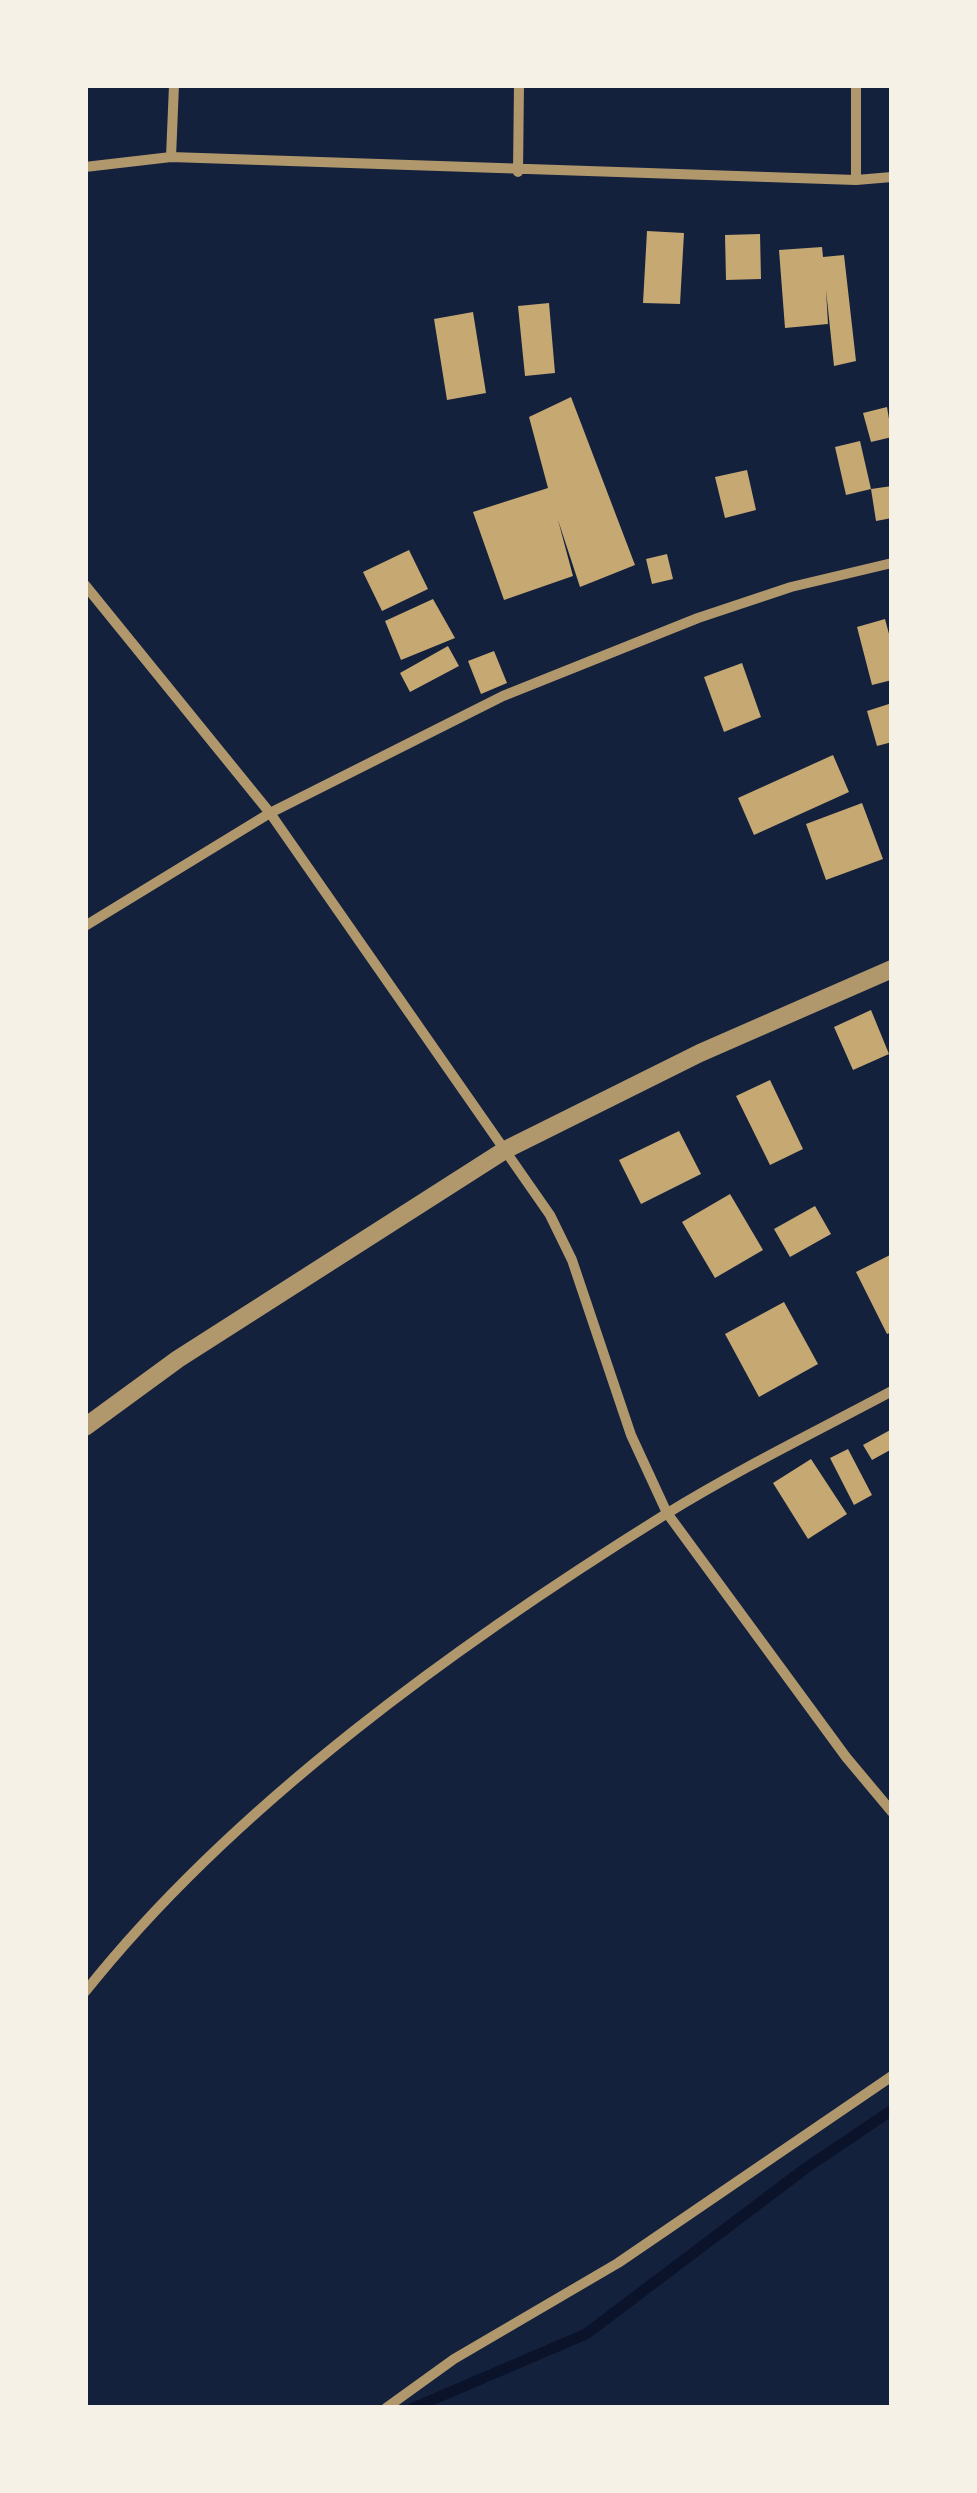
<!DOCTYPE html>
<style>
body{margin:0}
#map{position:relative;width:977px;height:2493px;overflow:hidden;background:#14213d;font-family:"Open Sans",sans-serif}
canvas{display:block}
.frame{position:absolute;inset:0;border:88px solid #f6f1e7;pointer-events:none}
</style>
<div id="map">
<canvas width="977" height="2493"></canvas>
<div class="frame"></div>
</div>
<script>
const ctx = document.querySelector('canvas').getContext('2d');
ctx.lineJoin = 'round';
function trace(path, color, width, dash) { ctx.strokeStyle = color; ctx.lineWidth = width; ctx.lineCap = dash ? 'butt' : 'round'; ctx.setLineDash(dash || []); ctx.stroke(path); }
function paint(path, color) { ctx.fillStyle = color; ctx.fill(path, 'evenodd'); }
const stream = new Path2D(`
 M 413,2408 L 586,2334 L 806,2168 L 892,2110`);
const building = new Path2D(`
 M 647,231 L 684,233 L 680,304 L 643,303 Z
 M 760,234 L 761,279 L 726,280 L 725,235 Z
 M 822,247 L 823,257 L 844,255 L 856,361 L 834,366 L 826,290 L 828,324 L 785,328 L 779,250 Z
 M 549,303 L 555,373 L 525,376 L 518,306 Z
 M 473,312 L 486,393 L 447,400 L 434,319 Z
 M 571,397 L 635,565 L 580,587 L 558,520 L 573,576 L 504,600 L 473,512 L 548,488 L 529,417 Z
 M 887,407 L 892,437 L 871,442 L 863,413 Z
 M 860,441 L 871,489 L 892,486 L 892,518 L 876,521 L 871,489 L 846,495 L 835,447 Z
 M 747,470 L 756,510 L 725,518 L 715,477 Z
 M 409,550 L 428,589 L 382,611 L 363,572 Z
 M 667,554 L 673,579 L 652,584 L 646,559 Z
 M 433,599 L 455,638 L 401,660 L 385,621 Z
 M 885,619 L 892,645 L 892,680 L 872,685 L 857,627 Z
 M 448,646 L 459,666 L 410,692 L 400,673 Z
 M 494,651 L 507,683 L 481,694 L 468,661 Z
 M 742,663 L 761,717 L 724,732 L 704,677 Z
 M 892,703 L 892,742 L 877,746 L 867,711 Z
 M 833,755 L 849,792 L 754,835 L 738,798 Z
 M 862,803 L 883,859 L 826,880 L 806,824 Z
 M 871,1010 L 889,1054 L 853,1070 L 834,1027 Z
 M 770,1080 L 803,1149 L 770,1165 L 736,1096 Z
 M 679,1131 L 701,1174 L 641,1204 L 619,1160 Z
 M 730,1194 L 763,1250 L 715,1278 L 682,1222 Z
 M 815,1206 L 831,1234 L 790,1257 L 774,1229 Z
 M 892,1254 L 892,1332 L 887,1334 L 856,1272 Z
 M 784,1302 L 818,1364 L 759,1397 L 725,1334 Z
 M 892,1429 L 892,1449 L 872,1460 L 863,1445 Z
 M 848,1449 L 872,1495 L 854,1505 L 830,1458 Z
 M 811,1459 L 847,1514 L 808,1539 L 773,1483 Z`);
const minor = new Path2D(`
 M 171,157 L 174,85
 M 85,167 L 171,157 L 856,180 L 892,177
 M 518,172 L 519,85
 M 856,180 L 856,85
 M 85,585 L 270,813 L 550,1215 L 572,1260 L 631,1435 L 667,1513 L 846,1757 L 892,1812
 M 85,926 L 270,813 L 503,696 L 698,618 L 791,587 L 892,563
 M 85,1992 C 235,1803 462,1641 666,1514 C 739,1469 817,1431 892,1391
 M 386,2408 L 454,2359 L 618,2263 L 892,2076`);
const tertiary = new Path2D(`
 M 85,1427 L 178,1359 L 505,1150 L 700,1053 L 892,969`);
trace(stream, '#0b132b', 11);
paint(building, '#c6a872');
trace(minor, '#b1986c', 10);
trace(tertiary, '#b1986c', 18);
</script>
